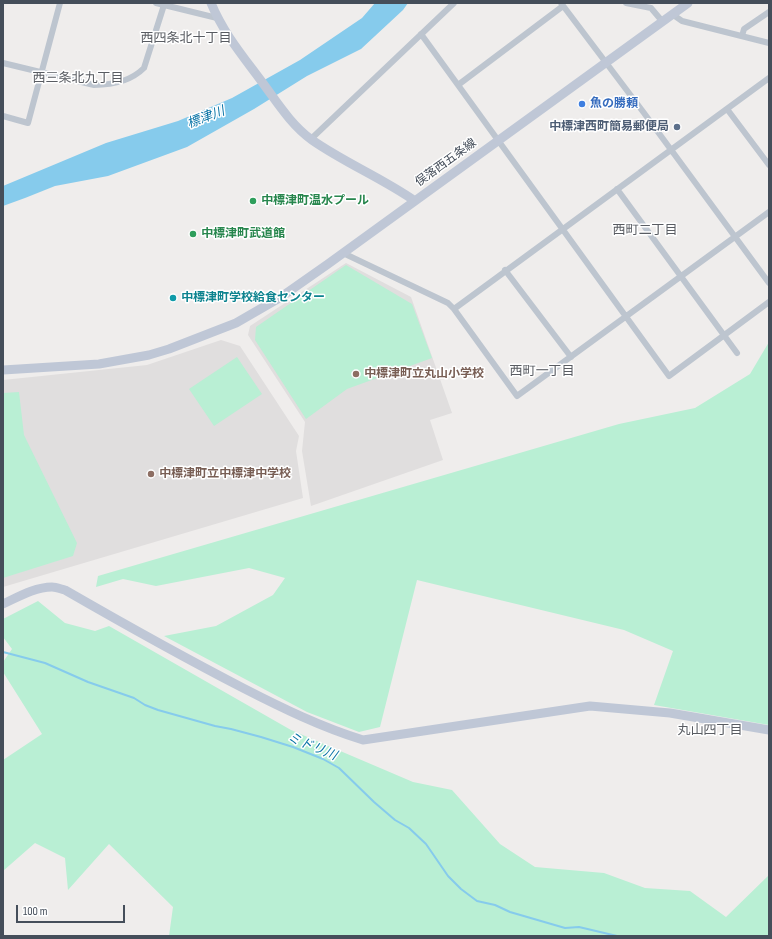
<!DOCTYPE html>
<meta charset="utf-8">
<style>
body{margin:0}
#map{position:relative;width:772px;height:939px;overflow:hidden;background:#efedec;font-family:"Sofia Sans Condensed",sans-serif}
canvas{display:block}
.frame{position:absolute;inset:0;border:4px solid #454e5a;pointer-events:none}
.scale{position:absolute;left:16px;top:905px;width:109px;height:18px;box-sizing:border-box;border:2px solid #454e5a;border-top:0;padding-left:5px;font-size:12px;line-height:14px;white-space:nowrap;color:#454e5a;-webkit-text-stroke:3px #fff;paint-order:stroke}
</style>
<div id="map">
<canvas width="772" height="939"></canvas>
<div class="frame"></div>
<div class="scale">100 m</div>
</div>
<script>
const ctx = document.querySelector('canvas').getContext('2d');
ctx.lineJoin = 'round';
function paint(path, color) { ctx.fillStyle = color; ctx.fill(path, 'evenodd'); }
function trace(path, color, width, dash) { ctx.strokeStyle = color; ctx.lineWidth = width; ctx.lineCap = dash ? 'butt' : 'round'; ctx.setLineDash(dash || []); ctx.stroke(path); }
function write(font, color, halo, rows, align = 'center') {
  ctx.font = font + ' "Sofia Sans Condensed","Noto Sans JP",sans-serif'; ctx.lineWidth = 3; ctx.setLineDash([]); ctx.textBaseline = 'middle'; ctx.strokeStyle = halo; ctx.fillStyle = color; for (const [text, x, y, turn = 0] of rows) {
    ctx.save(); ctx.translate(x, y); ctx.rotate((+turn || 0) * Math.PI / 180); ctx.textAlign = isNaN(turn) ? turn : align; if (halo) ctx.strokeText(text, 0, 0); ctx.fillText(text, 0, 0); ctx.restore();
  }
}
const education = new Path2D(`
 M 346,263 L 411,297 L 452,413 L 430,420 L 443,460 L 311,506 L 302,451 L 305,422 L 248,335 L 250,326 Z
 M 221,340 L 240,346 L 299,436 L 296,451 L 303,498 L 3,587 L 3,380 L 147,365 Z`);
const green = new Path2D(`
 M 346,265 L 412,304 L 432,358 L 347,389 L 306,419 L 255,340 L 256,327 Z
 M 769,342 L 769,725 L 654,705 L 673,651 L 624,630 L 417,580 L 380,727 L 359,732 L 307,712 L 164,636 L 216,626 L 273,595 L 285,578 L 249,568 L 156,586 L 123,579 L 96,587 L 98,576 L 619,424 L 695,408 L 750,374 Z
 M 237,357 L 262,394 L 214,426 L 189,389 Z
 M 19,392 L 24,435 L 77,543 L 73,556 L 3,578 L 3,393 Z
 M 38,601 L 65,623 L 95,631 L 109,626 L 291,730 L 413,782 L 452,790 L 500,844 L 535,867 L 604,873 L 645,888 L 690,891 L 726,917 L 769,875 L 769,936 L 169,936 L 173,907 L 109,844 L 68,890 L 65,858 L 35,843 L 3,871 L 3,760 L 42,734 L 3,672 L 3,662 L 12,649 L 3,637 L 3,619 Z`);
const water = new Path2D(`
 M 375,3 L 408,3 L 403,10 L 361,49 L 307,76 L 254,109 L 187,147 L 108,176 L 55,186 L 25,198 L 3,206 L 3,186 L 106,143 L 178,121 L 232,98 L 300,60 L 362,18 Z`);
const stream = new Path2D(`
 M 3,652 L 45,663 L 88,682 L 134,698 L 145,705 L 158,710 L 215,726 L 231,729 L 261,737 L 293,747 L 323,759 L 339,768 L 374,802 L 395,820 L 409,828 L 426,844 L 448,876 L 461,889 L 477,901 L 495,905 L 510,912 L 565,928 L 579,927 L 617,936`);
const street = new Path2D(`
 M 156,3 L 217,18
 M 561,3 L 644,113 L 769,283
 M 626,3 L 651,8 L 662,21
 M 672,14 L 682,21 L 769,43
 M 421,34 L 669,376 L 769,302
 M 742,36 L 744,29 L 769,12
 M 3,63 L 94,85 C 112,85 131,81 144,68 L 164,5
 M 458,85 L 563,6
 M 727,109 L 769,165
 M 3,116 L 28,123 L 60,3
 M 311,139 L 454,3
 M 617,189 L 737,353
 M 343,253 L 448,303 L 454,309 L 517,396 L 769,212
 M 505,270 L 571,357
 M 454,309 L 769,78`);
const secondary = new Path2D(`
 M 211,3 C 224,34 242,55 262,82 C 277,102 291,125 312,140 C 345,163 382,178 415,201
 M 3,370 L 99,364 L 149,355 L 169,349 L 236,323 L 281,297 L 328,264 L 688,3
 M 3,604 C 18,597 35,587 52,587 C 56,587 61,589 65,590 C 124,624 183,657 243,688 C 282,708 321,727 363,740 L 590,706 L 670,713 L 769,730`);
const markers = [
 [582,104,4,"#3f7fe0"],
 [677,127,4,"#5c6f8a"],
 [253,201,4,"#2e9e5b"],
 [193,234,4,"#2e9e5b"],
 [173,298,4,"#0f9aa8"],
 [356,374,4,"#8d6e63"],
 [151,474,4,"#8d6e63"]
];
const shopNames = [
 ["魚の勝頼",590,104]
];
const serviceNames = [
 ["中標津西町簡易郵便局",669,127]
];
const streetNames = [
 ["俣落西五条線",446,163,-36]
];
const leisureNames = [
 ["中標津町温水プール",261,201],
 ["中標津町武道館",201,234]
];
const cultureNames = [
 ["中標津町学校給食センター",181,298]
];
const educationNames = [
 ["中標津町立丸山小学校",364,374],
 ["中標津町立中標津中学校",159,474]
];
const neighbourhoodNames = [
 ["西四条北十丁目",186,39],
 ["西三条北九丁目",78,79],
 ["西町二丁目",645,231],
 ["西町一丁目",542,372],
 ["丸山四丁目",710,731]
];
const waterNames = [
 ["標津川",206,118,-21],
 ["ミドリ川",312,747,22]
];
paint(education, '#e0dede');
paint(green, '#b9efd4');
paint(water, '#86cbec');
trace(stream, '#86cbec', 2);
trace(street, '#bdc5cf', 6);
trace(secondary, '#bfc7d6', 9);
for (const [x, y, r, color] of markers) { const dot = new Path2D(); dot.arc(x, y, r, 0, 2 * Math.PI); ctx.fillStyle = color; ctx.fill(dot); trace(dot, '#fff', 1.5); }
write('bold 12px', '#366cbe', '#fff', shopNames, 'left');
write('bold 12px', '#4e5e75', '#fff', serviceNames, 'right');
write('12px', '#454e5a', '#fff', streetNames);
write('bold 12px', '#27864d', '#fff', leisureNames, 'left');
write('bold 12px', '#0d838f', '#fff', cultureNames, 'left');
write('bold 12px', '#785e54', '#fff', educationNames, 'left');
write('13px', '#595c62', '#fff', neighbourhoodNames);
write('italic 13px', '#0b75a7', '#fff', waterNames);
</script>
